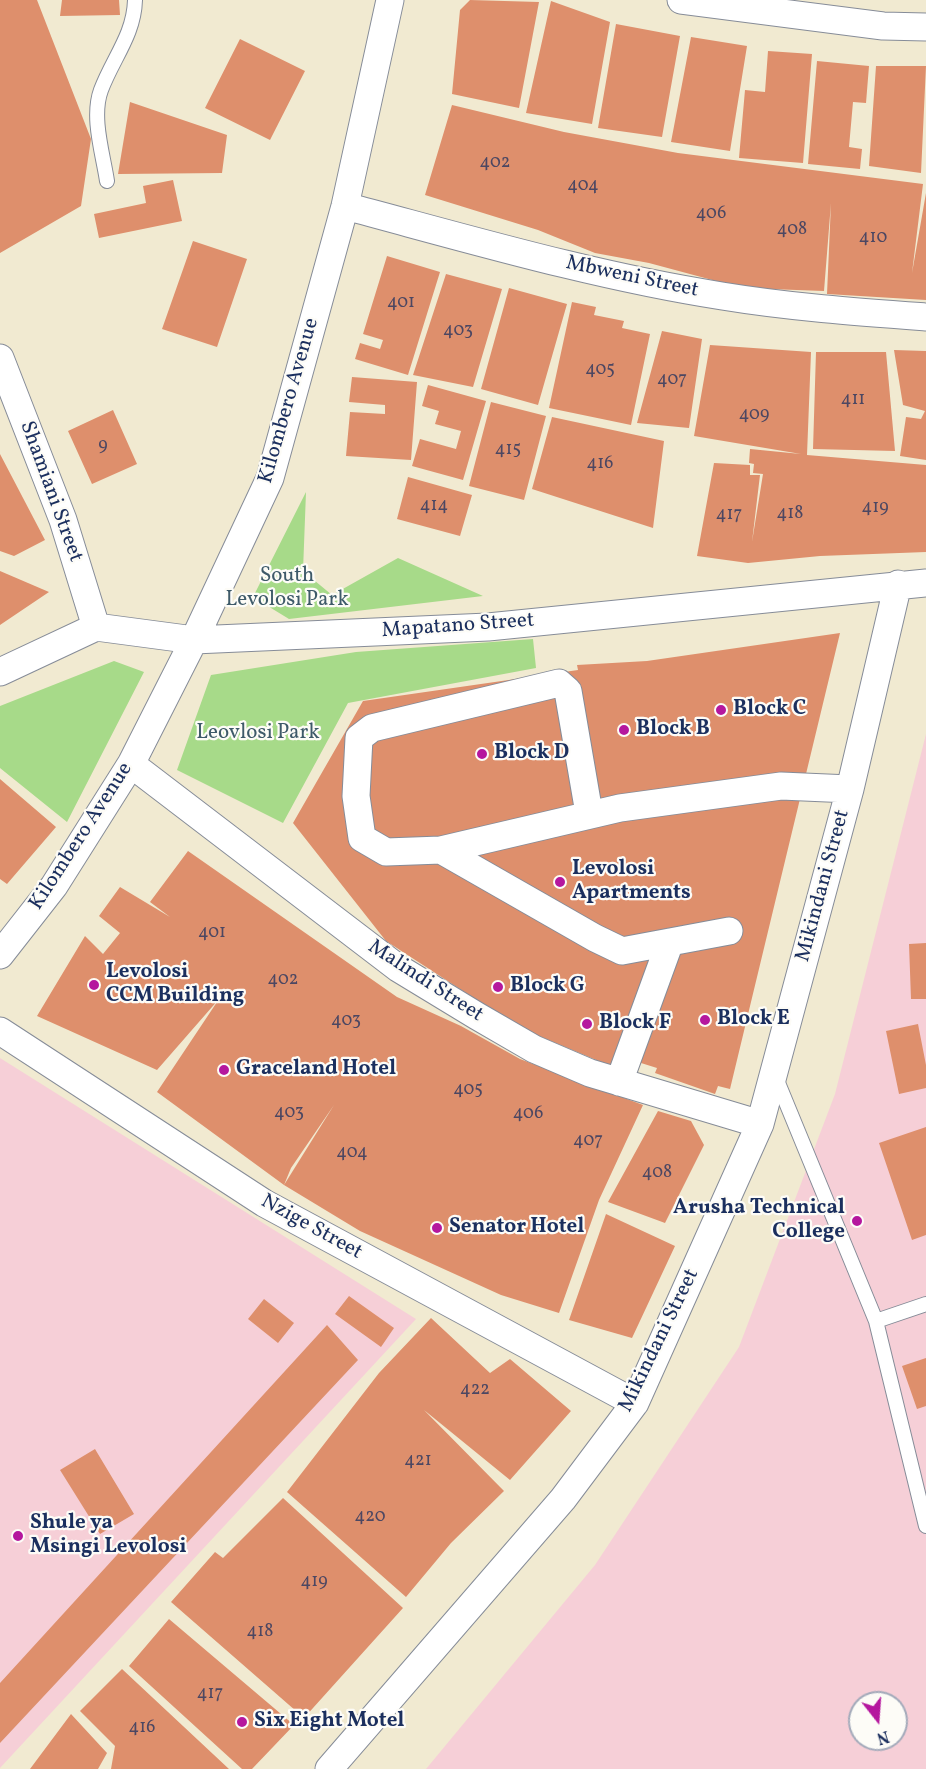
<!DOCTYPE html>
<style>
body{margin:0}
#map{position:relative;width:926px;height:1769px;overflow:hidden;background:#f1ead1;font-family:Vollkorn,serif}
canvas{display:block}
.north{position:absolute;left:848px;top:1691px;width:60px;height:60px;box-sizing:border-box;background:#fdfcf7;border:2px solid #a3aaba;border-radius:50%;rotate:163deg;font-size:16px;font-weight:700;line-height:24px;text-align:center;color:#1b2f5e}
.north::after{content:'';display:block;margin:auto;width:21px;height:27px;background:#b5179e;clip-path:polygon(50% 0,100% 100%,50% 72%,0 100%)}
</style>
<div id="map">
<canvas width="926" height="1769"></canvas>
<div class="north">N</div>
</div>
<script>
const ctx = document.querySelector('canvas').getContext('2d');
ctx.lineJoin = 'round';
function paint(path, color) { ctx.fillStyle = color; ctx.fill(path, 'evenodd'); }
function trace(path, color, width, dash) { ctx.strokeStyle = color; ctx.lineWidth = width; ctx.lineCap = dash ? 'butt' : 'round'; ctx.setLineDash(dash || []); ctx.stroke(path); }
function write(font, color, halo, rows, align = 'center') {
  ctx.font = font + ' Vollkorn,serif'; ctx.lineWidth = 4.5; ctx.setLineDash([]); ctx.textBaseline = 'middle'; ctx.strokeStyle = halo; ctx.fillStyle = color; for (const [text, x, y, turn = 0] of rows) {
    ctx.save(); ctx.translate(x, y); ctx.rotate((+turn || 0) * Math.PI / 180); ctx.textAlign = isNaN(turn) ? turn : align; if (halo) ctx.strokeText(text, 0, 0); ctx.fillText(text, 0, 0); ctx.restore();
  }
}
const built = new Path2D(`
 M 926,734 L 926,1769 L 426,1769 L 595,1565 L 739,1347 L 835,1094 ZM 860,1703 L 896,1703 L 896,1739 L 860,1739 Z
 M 0,1058 L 416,1319 L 0,1768 Z`);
const green = new Path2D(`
 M 306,492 L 303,571 L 332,595 L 398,558 L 483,596 L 289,619 L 253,597 Z
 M 533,639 L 536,668 L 348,703 L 283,823 L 177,770 L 211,675 L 356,652 Z
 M 114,661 L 144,672 L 67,822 L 0,768 L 0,706 Z`);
const building = new Path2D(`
 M 0,0 L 37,0 L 91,139 L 81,206 L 0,253 Z
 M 62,0 L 119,0 L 120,15 L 60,16 Z
 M 470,0 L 539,2 L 519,108 L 452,94 L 460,10 Z
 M 551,1 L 610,22 L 592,124 L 526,113 Z
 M 616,24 L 680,36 L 662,137 L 598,128 Z
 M 691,37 L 747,46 L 730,151 L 671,142 Z
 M 240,39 L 305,71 L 270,140 L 205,108 Z
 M 768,51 L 812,54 L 803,163 L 739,158 L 745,90 L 765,92 Z
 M 817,61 L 869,66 L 866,103 L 853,102 L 849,147 L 862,149 L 860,169 L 808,164 Z
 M 876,66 L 926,66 L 921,173 L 869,166 Z
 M 130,102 L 227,135 L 222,173 L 118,174 Z
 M 452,105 L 564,132 L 678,153 L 923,184 L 912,273 L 926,193 L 926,300 L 827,294 L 831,203 L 824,291 L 742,288 L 649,263 L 595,253 L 538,230 L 425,195 Z
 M 173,180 L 182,221 L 99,238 L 94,214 L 146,203 L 143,186 Z
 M 193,241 L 247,259 L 217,347 L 162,329 Z
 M 387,256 L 440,272 L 408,375 L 355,359 L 360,343 L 380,349 L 383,340 L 363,334 Z
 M 446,274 L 502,289 L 473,387 L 413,375 Z
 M 509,288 L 567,304 L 538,405 L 481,389 Z
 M 572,302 L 596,307 L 594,315 L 624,321 L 622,328 L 650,334 L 631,425 L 549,408 Z
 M 662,331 L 702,339 L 689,428 L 637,423 Z
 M 710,345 L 811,352 L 807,455 L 926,465 L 926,552 L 820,556 L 748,563 L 697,556 L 714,463 L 750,465 L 750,475 L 760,475 L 752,542 L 763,474 L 753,473 L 754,464 L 749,463 L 750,449 L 801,454 L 694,436 Z
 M 894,350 L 926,351 L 926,460 L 900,456 L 906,417 L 921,419 L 925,411 L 903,405 Z
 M 816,352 L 886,352 L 895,451 L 813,449 Z
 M 352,377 L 417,382 L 411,460 L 346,456 L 350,412 L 385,414 L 385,405 L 349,402 Z
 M 428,385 L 486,401 L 463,480 L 412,466 L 420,439 L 456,449 L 461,431 L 435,424 L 439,411 L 422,406 Z
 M 491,402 L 546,416 L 524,500 L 469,486 Z
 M 113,410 L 137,464 L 92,484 L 68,431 Z
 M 552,417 L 664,441 L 653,528 L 532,489 Z
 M 0,454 L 45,540 L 14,556 L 0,551 Z
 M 408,477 L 472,495 L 460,536 L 397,519 Z
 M 0,571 L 49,592 L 0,625 Z
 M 840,633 L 730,1089 L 718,1086 L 715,1094 L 655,1073 L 657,1068 L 625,1058 L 620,1070 L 520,1028 L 386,941 L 293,823 L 363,701 L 578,670 L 577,665 L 647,661 Z
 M 0,779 L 56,827 L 7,884 L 0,879 Z
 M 188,851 L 397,997 L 461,1026 L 520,1059 L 643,1105 L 599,1200 L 559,1313 L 501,1295 L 360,1231 L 284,1185 L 334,1105 L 291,1168 L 284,1185 L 157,1092 L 219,999 L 157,1070 L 37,1016 L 85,936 L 103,954 L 120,933 L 99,916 L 120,887 L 170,917 L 150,902 Z
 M 926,943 L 926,999 L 911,999 L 909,944 Z
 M 918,1024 L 926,1065 L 926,1088 L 899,1094 L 886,1031 Z
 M 658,1111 L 691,1121 L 704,1145 L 665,1223 L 608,1202 Z
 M 926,1127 L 926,1235 L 912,1240 L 879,1143 Z
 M 606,1214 L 675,1246 L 632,1338 L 569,1320 Z
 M 349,1296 L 394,1328 L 381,1347 L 335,1314 Z
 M 264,1299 L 294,1323 L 278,1343 L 248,1319 Z
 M 431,1318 L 490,1373 L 510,1359 L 571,1411 L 510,1480 L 424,1410 L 504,1491 L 451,1543 L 406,1597 L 287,1492 L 379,1373 Z
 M 327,1325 L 358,1360 L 0,1743 L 0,1683 Z
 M 926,1358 L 926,1406 L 917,1409 L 902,1366 Z
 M 95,1449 L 134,1514 L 100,1534 L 60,1470 Z
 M 283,1498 L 403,1608 L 304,1718 L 171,1602 L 215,1552 L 223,1558 Z
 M 169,1619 L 294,1725 L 252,1769 L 242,1769 L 129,1666 Z
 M 122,1669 L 229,1769 L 111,1769 L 115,1746 L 80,1711 Z
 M 71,1714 L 107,1753 L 98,1769 L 30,1769 Z`);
const lane = new Path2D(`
 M 107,181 C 103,154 91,117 101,90 C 113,58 134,35 135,0
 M 776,1078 L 876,1321 L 926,1526
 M 876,1321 L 926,1304`);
const street = new Path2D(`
 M 681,0 L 883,26 L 926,27
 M 345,206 C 469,239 594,276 722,296 C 789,307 858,312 926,317
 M 0,358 L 63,520 L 96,627
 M 0,672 L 96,627 L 194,640 L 488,627 L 926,583
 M 131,764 L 398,968 L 477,1016 L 534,1049 L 590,1073 L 760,1124
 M 589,813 L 568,691 L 559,683 L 372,728 L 359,738 L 356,796 L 362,838 L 386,852 L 441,850 L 620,808 L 781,786 L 850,789
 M 441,850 L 595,938 L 622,951 L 729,931
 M 0,955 L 54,886 L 131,764 L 194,640 L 270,478 L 345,206 L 390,0
 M 0,1031 L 264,1203 L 635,1403
 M 619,1082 L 670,942
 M 329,1769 L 563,1499 L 635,1403 L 760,1124 L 850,789 L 898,584`);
const markers = [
 [721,710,6,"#b5179e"],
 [624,730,6,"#b5179e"],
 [482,754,6,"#b5179e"],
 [560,882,6,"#b5179e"],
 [94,985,6,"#b5179e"],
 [498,987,6,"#b5179e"],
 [705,1020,6,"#b5179e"],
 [587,1024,6,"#b5179e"],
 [224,1070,6,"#b5179e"],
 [857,1221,6,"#b5179e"],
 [437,1228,6,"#b5179e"],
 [18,1536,6,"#b5179e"],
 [242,1722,6,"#b5179e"]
];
const numberNames = [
 ["402",495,164],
 ["404",583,187],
 ["406",711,215],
 ["408",792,231],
 ["410",873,239],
 ["401",401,304],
 ["403",458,332],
 ["405",600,371],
 ["407",672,381],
 ["411",853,401],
 ["409",754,416],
 ["9",103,447],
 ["415",508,451],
 ["416",600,465],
 ["414",434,507],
 ["419",875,509],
 ["418",790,515],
 ["417",729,516],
 ["401",212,934],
 ["402",283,981],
 ["403",346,1022],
 ["405",468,1091],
 ["403",289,1114],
 ["406",528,1115],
 ["407",588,1142],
 ["404",352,1154],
 ["408",657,1174],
 ["422",475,1391],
 ["421",418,1462],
 ["420",370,1518],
 ["419",314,1583],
 ["418",260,1633],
 ["417",210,1695],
 ["416",142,1729]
];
const streetNames = [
 ["Mbweni Street",632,278,12],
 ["Kilombero Avenue",290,401,-74],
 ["Shamiani Street",50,492,70],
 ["Mapatano Street",458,627,-4],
 ["Kilombero Avenue",82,837,-57],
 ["Mikindani Street",824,886,-75],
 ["Malindi Street",425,982,33],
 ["Nzige Street",311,1228,29],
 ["Mikindani Street",660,1341,-64]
];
const parkNames = [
 ["South",287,577],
 ["Levolosi Park",287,601],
 ["Leovlosi Park",258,734]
];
const poiNames = [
 ["Block C",733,710],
 ["Block B",636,730],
 ["Block D",494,754],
 ["Levolosi",572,870],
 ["Apartments",572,894],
 ["Levolosi",106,973],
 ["CCM Building",106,997],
 ["Block G",510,987],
 ["Block E",717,1020],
 ["Block F",599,1024],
 ["Graceland Hotel",236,1070],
 ["Arusha Technical",845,1209,"right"],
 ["College",845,1233,"right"],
 ["Senator Hotel",449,1228],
 ["Shule ya",30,1524],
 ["Msingi Levolosi",30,1548],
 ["Six Eight Motel",254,1722]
];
paint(built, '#f6cfd7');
paint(green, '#a7da89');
paint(building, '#de8f6c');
trace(lane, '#868c98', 16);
trace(street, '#868c98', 29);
trace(lane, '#fff', 14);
trace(street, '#fff', 27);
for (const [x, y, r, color] of markers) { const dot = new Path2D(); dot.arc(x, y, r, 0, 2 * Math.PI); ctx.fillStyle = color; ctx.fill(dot); trace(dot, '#fdfcf7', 2); }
write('18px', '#4c4762', null, numberNames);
write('21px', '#1b2f5e', '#fdfcf7', streetNames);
write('21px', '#3e5a69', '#fdfcf7', parkNames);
write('bold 21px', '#1b2f5e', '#fdfcf7', poiNames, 'left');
</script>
